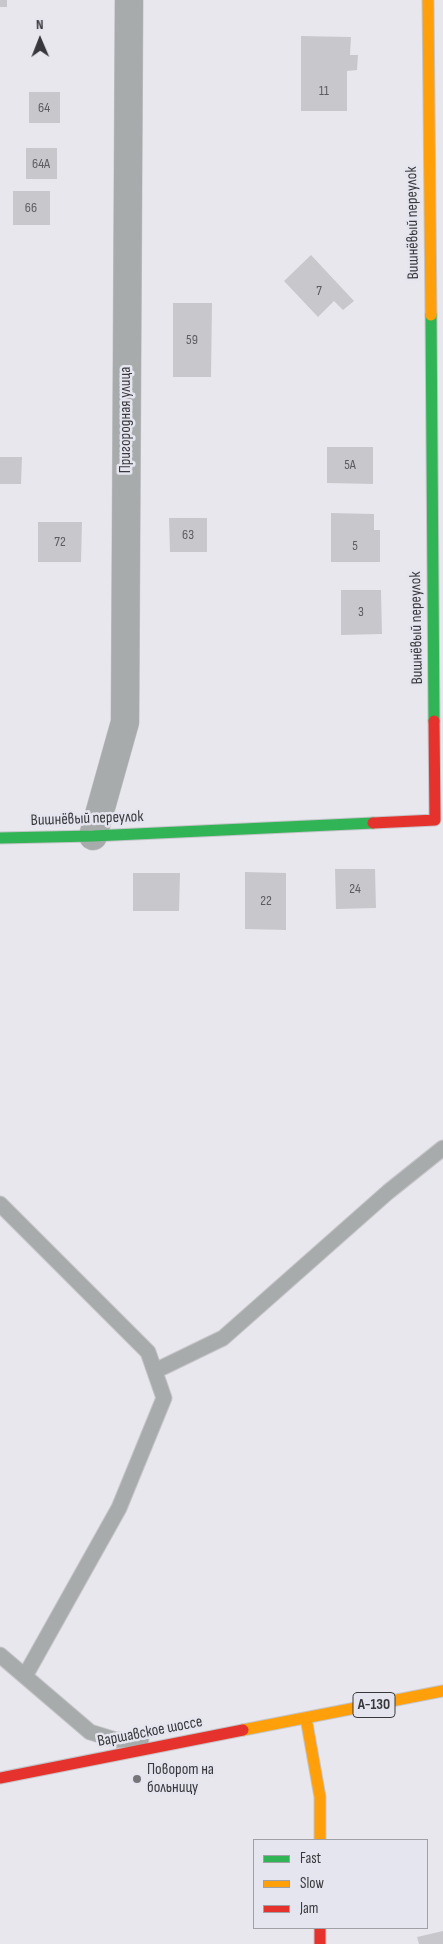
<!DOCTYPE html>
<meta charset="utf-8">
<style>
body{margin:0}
#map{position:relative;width:443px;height:1944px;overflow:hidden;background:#e7e7ed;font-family:"Sofia Sans Condensed",sans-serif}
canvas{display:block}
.legend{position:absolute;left:253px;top:1839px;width:175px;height:90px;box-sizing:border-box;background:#e5e5ef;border:1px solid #a0a0a7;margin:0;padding:6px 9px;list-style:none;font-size:15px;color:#38383c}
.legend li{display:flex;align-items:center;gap:10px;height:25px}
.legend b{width:25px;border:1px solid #a0a0a7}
.north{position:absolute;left:15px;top:15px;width:50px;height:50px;-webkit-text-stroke:4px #e5e5ef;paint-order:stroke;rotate:359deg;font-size:14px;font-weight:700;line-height:20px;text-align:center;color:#38383c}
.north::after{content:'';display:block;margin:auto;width:18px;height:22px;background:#38383c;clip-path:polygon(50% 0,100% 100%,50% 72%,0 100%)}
</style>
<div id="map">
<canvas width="443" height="1944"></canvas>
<ul class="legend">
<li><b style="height:6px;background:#30b455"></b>Fast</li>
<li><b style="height:6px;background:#ff9f0a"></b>Slow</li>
<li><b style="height:6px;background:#e5322d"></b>Jam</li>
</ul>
<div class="north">N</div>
</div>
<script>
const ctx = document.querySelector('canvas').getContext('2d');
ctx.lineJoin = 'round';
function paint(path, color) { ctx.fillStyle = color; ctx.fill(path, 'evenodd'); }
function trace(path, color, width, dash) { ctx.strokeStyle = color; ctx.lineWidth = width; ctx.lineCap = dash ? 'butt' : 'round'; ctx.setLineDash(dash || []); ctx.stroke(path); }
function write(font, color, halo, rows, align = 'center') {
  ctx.font = font + ' "Sofia Sans Condensed",sans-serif'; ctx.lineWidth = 5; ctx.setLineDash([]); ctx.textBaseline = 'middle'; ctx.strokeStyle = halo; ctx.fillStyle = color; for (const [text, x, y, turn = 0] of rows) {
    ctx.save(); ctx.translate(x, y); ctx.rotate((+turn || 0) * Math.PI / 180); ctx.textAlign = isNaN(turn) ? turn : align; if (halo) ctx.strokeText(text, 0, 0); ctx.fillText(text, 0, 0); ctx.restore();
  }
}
const building = new Path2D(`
 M 0,0 L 7,0 L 7,7 L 0,7 Z
 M 301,36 L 351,37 L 350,55 L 358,55 L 357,70 L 347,71 L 347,111 L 301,111 Z
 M 29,92 L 60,92 L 60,123 L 29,123 Z
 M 26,148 L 57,148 L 57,179 L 26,179 Z
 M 13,191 L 50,191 L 50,225 L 13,225 Z
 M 311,255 L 354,301 L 343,310 L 334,301 L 318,317 L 284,281 Z
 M 173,303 L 212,303 L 211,377 L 173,377 Z
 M 327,447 L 373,447 L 373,484 L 327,483 Z
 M 0,457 L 22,457 L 21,484 L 0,484 Z
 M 331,513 L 374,514 L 374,530 L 380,530 L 380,562 L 331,562 Z
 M 169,518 L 207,518 L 207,552 L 170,552 Z
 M 38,522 L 82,522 L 81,562 L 38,562 Z
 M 341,590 L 381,590 L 382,634 L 341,635 Z
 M 335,869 L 375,869 L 376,908 L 336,909 Z
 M 245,872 L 286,873 L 286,930 L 245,929 Z
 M 133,873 L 180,873 L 179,911 L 133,911 Z
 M 443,1931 L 443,1944 L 419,1944 L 417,1937 Z`);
const lane = new Path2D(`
 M 0,1204 L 148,1352 L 164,1398 L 119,1508 L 25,1676
 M 155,1371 L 223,1338 L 388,1192 L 443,1148
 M 0,1655 L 90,1732 L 116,1740 L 141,1740`);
const street = new Path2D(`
 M 93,836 L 125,722 L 129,0`);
const fast = new Path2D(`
 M 431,315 L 434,721
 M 0,838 L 93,836 L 373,823`);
const slow = new Path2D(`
 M 428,0 L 431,315
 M 306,1718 L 320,1797 L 320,1840
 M 243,1730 L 443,1691`);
const jam = new Path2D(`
 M 373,823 L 435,820 L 434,721
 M 0,1778 L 243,1730
 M 320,1928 L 320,1944`);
const markers = [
 [137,1779,5,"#75757a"]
];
const numberNames = [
 ["11",324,91],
 ["64",44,108],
 ["64А",41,164],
 ["66",31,208],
 ["7",319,291],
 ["59",192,340],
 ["5А",350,465],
 ["63",188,535],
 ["72",60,542],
 ["5",355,546],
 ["3",361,612],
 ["24",355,889],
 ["22",266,901]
];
const shields = [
 [374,1705,42]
];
const shieldNames = [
 ["А-130",374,1705]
];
const streetNames = [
 ["Вишнёвый переулок",413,223,-91],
 ["Пригородная улица",126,420,-90],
 ["Вишнёвый переулок",417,628,-91],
 ["Вишнёвый переулок",87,819,-2],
 ["Варшавское шоссе",150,1732,-11]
];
const poiNames = [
 ["Поворот на",147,1770],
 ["больницу",147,1788]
];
paint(building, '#c8c8cc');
trace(lane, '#c5c5c9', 17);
trace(street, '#c5c5c9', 29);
trace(fast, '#c5c5c9', 13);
trace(slow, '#c5c5c9', 13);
trace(jam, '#c5c5c9', 13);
trace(lane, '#a8abab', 15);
trace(street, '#a8abab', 28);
trace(fast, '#30b455', 11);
trace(slow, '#ff9f0a', 11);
trace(jam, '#e5322d', 11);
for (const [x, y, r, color] of markers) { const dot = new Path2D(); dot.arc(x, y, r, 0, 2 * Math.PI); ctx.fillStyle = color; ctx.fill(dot); trace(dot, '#e5e5ef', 2); }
write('14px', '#5c5c60', null, numberNames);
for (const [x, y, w] of shields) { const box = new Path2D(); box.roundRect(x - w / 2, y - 12.5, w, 25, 4); ctx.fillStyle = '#e5e5ef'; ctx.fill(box); trace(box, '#38383c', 1); }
write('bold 15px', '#38383c', null, shieldNames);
write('16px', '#38383c', '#e5e5ef', streetNames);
write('16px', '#38383c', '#e5e5ef', poiNames, 'left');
</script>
